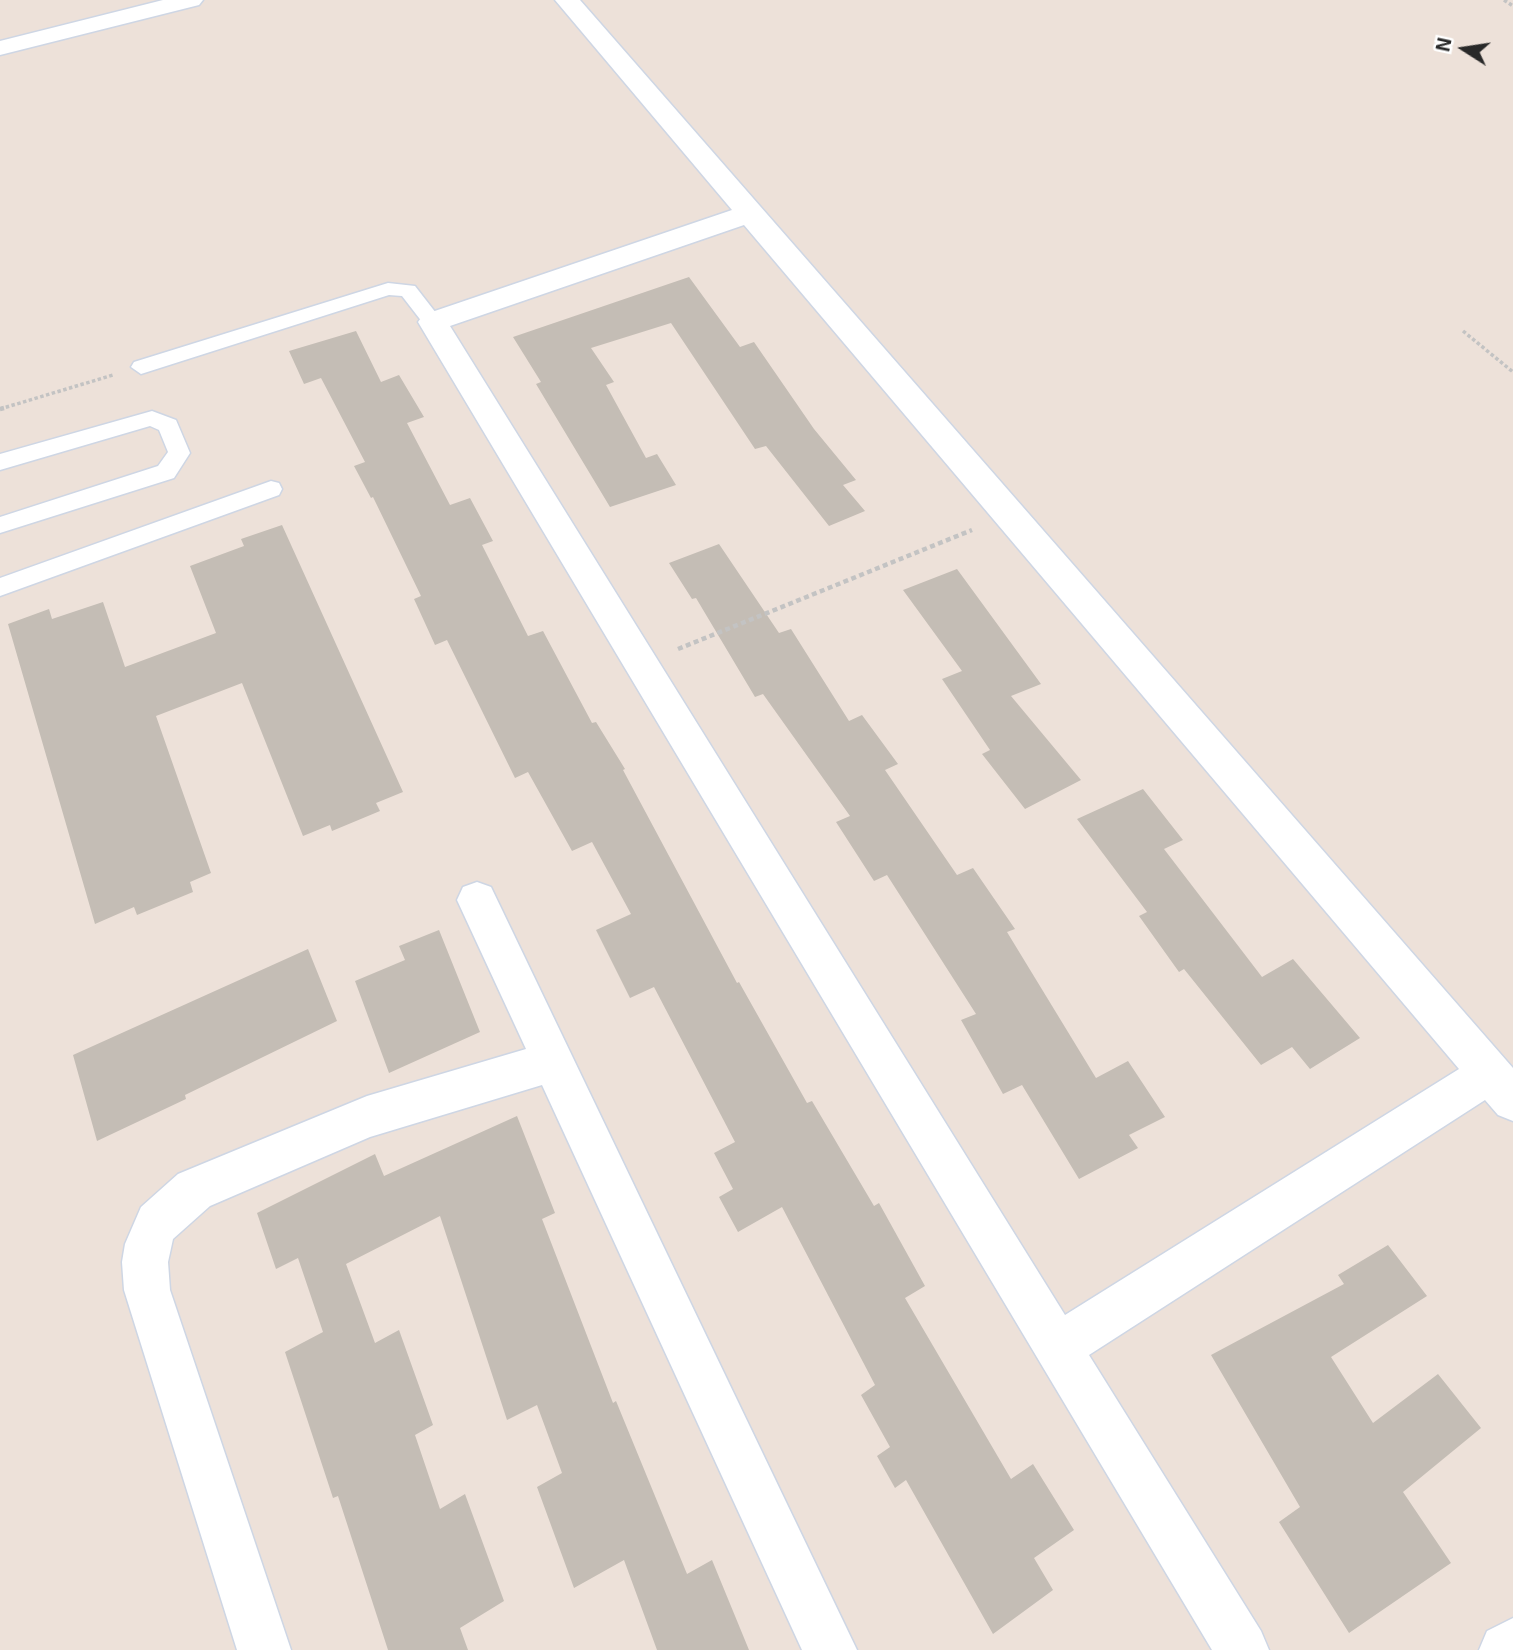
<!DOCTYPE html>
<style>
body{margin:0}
#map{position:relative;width:1513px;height:1650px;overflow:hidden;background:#ede1d9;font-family:"Exo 2",sans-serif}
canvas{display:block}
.north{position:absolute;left:1429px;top:14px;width:70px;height:70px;-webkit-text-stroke:5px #fff;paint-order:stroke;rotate:282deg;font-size:19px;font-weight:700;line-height:28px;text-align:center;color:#292929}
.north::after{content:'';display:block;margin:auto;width:24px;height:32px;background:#292929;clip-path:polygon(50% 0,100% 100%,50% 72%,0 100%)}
</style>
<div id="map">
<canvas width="1513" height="1650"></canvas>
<div class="north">N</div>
</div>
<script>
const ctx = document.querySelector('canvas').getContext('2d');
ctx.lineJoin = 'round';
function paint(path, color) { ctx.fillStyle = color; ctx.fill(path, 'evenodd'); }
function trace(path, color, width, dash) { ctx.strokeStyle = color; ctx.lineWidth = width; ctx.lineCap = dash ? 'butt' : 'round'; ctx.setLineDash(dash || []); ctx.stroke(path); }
const building = new Path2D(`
 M 689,277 L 740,347 L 754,342 L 814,429 L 856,480 L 843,485 L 865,511 L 829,526 L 766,446 L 755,449 L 671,323 L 591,348 L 614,382 L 606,385 L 646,458 L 657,454 L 676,485 L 610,507 L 536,384 L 541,382 L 513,337 Z
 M 356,331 L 381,382 L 399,375 L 424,417 L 407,423 L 450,505 L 470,498 L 493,541 L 482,545 L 528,636 L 543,631 L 592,723 L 596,722 L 625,769 L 623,770 L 737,983 L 739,982 L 807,1103 L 812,1101 L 874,1206 L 879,1203 L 925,1286 L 905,1298 L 1011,1479 L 1033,1464 L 1074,1530 L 1034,1558 L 1053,1590 L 993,1634 L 906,1480 L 895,1488 L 877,1456 L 890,1447 L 861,1395 L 875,1385 L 782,1207 L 738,1232 L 719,1197 L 733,1189 L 714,1153 L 735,1142 L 654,987 L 630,998 L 596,930 L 631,914 L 592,842 L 572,851 L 528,772 L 515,778 L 447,640 L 435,645 L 414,599 L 421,596 L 373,497 L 371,498 L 354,466 L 365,462 L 321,378 L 304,384 L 289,351 Z
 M 282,525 L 403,792 L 376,803 L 380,811 L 332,831 L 330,825 L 303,836 L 242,683 L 156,716 L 211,873 L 190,882 L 193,892 L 137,915 L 134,907 L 95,924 L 8,624 L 49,609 L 52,619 L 103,602 L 125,667 L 216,633 L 190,566 L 244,546 L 241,539 Z
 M 719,544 L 779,633 L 791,629 L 849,721 L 862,715 L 898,764 L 885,770 L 957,875 L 973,868 L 1015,929 L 1007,932 L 1096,1078 L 1128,1061 L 1165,1117 L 1129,1135 L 1138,1148 L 1079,1179 L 1022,1085 L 1003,1094 L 961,1020 L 976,1014 L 887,875 L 874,881 L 836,822 L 850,816 L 763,694 L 755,697 L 696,598 L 692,599 L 669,563 Z
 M 957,569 L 1041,684 L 1011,696 L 1081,780 L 1025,809 L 982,754 L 990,750 L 942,679 L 962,671 L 903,590 Z
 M 1143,789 L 1183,840 L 1164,849 L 1262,977 L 1293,959 L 1360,1038 L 1310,1069 L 1292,1047 L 1261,1065 L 1184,969 L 1179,972 L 1139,916 L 1147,912 L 1077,819 Z
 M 439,930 L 480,1032 L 389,1073 L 355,981 L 405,960 L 399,946 Z
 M 308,949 L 337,1021 L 185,1095 L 186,1099 L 97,1141 L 73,1055 Z
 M 517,1116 L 555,1213 L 542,1219 L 613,1403 L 616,1401 L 687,1574 L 712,1560 L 749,1650 L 657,1650 L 624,1560 L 574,1588 L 537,1487 L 562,1473 L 537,1405 L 507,1420 L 440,1216 L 346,1264 L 375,1343 L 399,1330 L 433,1425 L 415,1435 L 440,1509 L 465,1494 L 504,1601 L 460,1628 L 468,1650 L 388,1650 L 338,1496 L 333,1498 L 285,1352 L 323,1332 L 298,1258 L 276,1269 L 257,1213 L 375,1154 L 384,1176 Z
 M 1388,1245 L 1427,1296 L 1331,1357 L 1373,1423 L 1438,1374 L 1481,1428 L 1403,1492 L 1451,1563 L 1349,1633 L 1279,1522 L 1300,1507 L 1211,1355 L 1344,1284 L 1338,1275 Z`);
const pathFar1 = new Path2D(`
 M 1504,0 L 1513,6
 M 1463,331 L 1513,372
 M 0,409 L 113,375`);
const path = new Path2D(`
 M 0,409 L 4,408
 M 678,649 L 972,530`);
const lane = new Path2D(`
 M 388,283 L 415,286 L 443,322 L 440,327 L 426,327 L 402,296 L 389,295 L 141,374 L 131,367 L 134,362 Z
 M 152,411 L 176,420 L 190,453 L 174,478 L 0,533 L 0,517 L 158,466 L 168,452 L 159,430 L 150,426 L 0,470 L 0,454 Z
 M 271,481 L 279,483 L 282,489 L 279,495 L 0,596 L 0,578 Z`);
const street = new Path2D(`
 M 555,0 L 580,0 L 1513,1068 L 1513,1121 L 1498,1115 L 1485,1100 L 1089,1355 L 1261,1631 L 1269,1650 L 1212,1650 L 418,322 L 423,315 L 732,210 ZM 744,225 L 1459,1069 L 1065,1315 L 450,326 Z
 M 477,882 L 491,887 L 857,1650 L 802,1650 L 542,1085 L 370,1137 L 210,1206 L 173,1239 L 168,1262 L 170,1290 L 291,1650 L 237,1650 L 124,1290 L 122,1262 L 125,1244 L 141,1207 L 178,1174 L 367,1096 L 526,1049 L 457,900 L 463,887 Z
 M 1513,1618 L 1513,1650 L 1479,1650 L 1487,1631 Z`);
const secondary = new Path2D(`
 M 163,0 L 203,0 L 199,5 L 0,55 L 0,41 Z`);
paint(building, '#c4bdb5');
trace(lane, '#ced6e4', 3);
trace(street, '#ced6e4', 3);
trace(secondary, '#ced6e4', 3);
trace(pathFar1, '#c3c3c3', 3.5, [3.5, 2.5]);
trace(path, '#c3c3c3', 4.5, [5, 3.5]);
paint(lane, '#fff');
paint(street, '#fff');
paint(secondary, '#fff');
</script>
